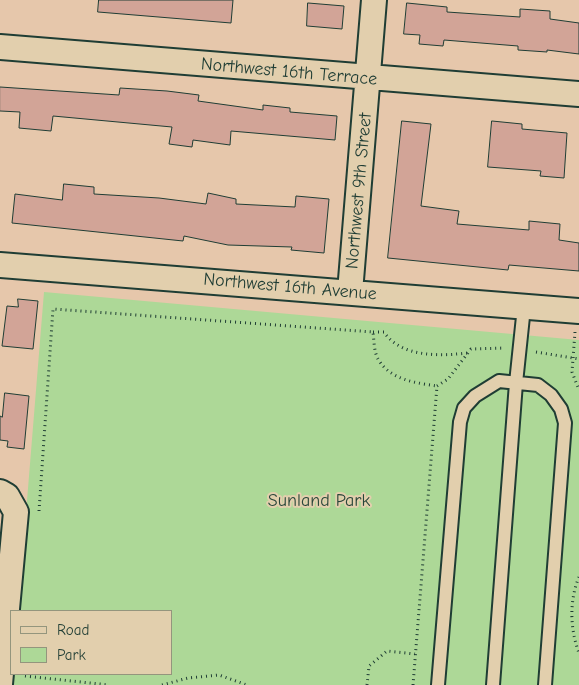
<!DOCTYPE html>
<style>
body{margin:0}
#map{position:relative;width:579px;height:685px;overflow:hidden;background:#e6c7ab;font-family:"Comic Neue",sans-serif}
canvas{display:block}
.legend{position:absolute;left:10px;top:610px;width:162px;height:65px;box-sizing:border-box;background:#e2cfad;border:1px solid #94957d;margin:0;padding:6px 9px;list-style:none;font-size:15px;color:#1f3d34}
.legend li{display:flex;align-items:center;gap:10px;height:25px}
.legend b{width:25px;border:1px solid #94957d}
</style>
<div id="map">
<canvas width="579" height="685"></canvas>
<ul class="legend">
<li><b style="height:6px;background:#e2cfad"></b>Road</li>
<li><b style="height:14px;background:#add897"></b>Park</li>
</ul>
</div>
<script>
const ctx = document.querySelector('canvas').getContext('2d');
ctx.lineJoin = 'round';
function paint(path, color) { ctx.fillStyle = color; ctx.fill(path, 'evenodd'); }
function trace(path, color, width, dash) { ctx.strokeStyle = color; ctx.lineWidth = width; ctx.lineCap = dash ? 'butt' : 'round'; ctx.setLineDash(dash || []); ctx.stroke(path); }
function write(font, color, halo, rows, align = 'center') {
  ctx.font = font + ' "Comic Neue",sans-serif'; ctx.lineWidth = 4; ctx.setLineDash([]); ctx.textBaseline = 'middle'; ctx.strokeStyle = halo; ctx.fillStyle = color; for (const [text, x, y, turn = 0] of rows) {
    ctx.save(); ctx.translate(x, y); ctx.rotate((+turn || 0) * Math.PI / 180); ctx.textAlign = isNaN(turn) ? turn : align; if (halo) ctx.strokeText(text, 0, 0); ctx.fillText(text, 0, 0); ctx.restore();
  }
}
const green = new Path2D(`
 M 44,292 L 579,340 L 579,685 L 12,685 L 13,674 L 171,674 L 171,611 L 18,611 Z`);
const building = new Path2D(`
 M 99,0 L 233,0 L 231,23 L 98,12 Z
 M 308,3 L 344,6 L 342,29 L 307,26 Z
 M 407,3 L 447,7 L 447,12 L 520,17 L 520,9 L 550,11 L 550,19 L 579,23 L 579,54 L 547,50 L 547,52 L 518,50 L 518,46 L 444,40 L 443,46 L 419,44 L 420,35 L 404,34 Z
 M 0,87 L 119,95 L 120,88 L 167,91 L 199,95 L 198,101 L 263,110 L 263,105 L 290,108 L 290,112 L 337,116 L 335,140 L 231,131 L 230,145 L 193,140 L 192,147 L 169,144 L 172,127 L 53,116 L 51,131 L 19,128 L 20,112 L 0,111 Z
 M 402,121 L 431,124 L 421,206 L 459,211 L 457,224 L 529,230 L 529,221 L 560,224 L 559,240 L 579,243 L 579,271 L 509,265 L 508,270 L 388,258 Z
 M 492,121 L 522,124 L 522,129 L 567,133 L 564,178 L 540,176 L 541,171 L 488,167 Z
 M 64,184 L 94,187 L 94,194 L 159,198 L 206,204 L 208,193 L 236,199 L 236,204 L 295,207 L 296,196 L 329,199 L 324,253 L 291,250 L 292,247 L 228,245 L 184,236 L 183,241 L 12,223 L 15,194 L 62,200 Z
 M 18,299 L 38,301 L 33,349 L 2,346 L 7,306 L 18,307 Z
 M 5,393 L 29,396 L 24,449 L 7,447 L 8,441 L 0,440 L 0,416 L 2,417 Z`);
const path = new Path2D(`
 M 373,332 L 384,332 C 401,358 441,356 468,353
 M 575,332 L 572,372 L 579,390
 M 536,352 L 579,359
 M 39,511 L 53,309 L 373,332 C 374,340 374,352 378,359 C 390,380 416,383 437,386
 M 579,577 C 569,601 570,629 579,653
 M 25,676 L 109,685
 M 162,685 L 188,678 L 219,675 L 247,685
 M 367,685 L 369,666 L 387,651 L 415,654
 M 413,685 L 437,386 L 448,379 L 471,349 L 505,348`);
const service = new Path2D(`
 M 438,685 L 460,422 L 464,408 L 475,396 L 499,381 L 538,385 L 551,395 L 561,409 L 565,423 L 545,685
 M 493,685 L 516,383 L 524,307`);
const minor = new Path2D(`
 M 0,47 L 579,94
 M 0,265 L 579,311
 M 350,292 L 374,0
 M 0,492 L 7,496 L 16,512 L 0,684`);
const streetNames = [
 ["Northwest 16th Terrace",289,72,5],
 ["Northwest 9th Street",359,191,-85],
 ["Northwest 16th Avenue",290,287,5]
];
const parkNames = [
 ["Sunland Park",319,501]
];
paint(green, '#add897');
paint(building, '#d2a497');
trace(building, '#1f3d34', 1);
trace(service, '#1f3d34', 16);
trace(minor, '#1f3d34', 28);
trace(path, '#1f3d34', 3, [1, 4]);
trace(service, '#e2cfad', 12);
trace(minor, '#e2cfad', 24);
write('18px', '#1f3d34', '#e2cfad', streetNames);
write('18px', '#264539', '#e2cfad', parkNames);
</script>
